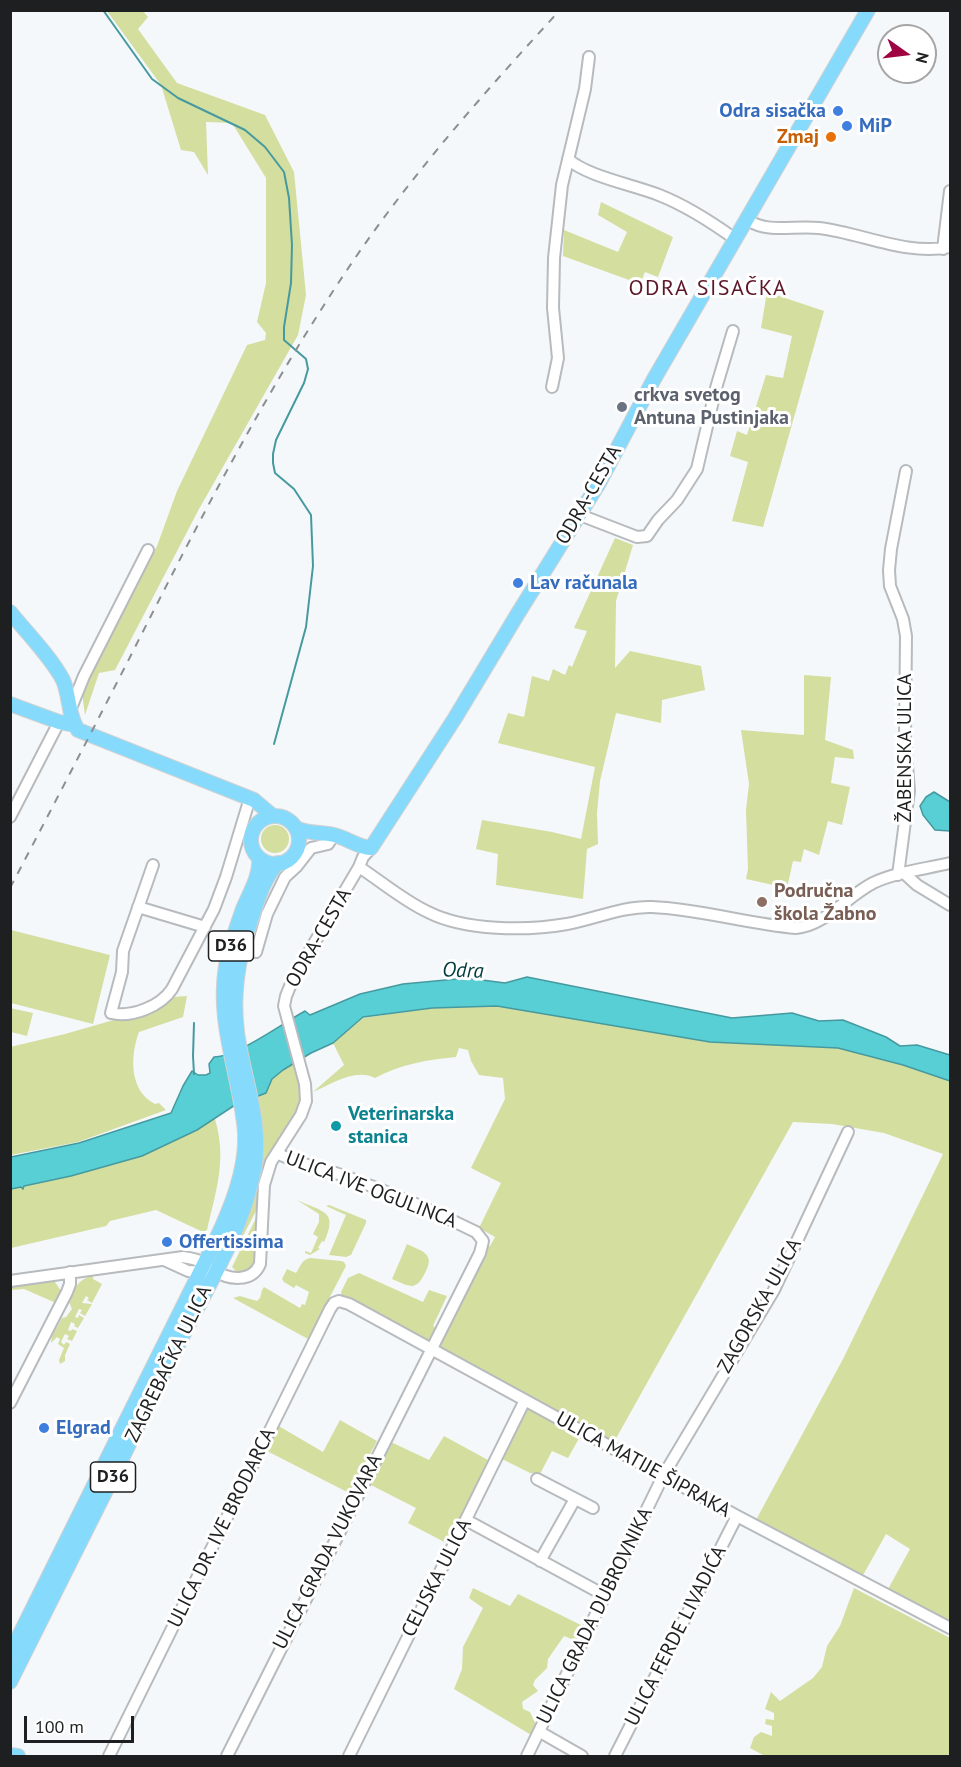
<!DOCTYPE html>
<meta charset="utf-8">
<style>
body{margin:0}
#map{position:relative;width:961px;height:1767px;overflow:hidden;background:#f4f8fb;font-family:"PT Sans",sans-serif}
canvas{display:block}
.frame{position:absolute;inset:0;border:12px solid #1e1f20;pointer-events:none}
.north{position:absolute;left:877px;top:24px;width:60px;height:60px;box-sizing:border-box;background:#fff;border:2px solid #a5a5a6;border-radius:50%;rotate:104deg;font-size:16px;font-weight:700;line-height:24px;text-align:center;color:#1e1f20}
.north::after{content:'';display:block;margin:auto;width:21px;height:27px;background:#a00342;clip-path:polygon(50% 0,100% 100%,50% 72%,0 100%)}
.scale{position:absolute;left:24px;top:1716px;width:110px;height:27px;box-sizing:border-box;border:3px solid #1e1f20;border-top:0;padding-left:8px;font-size:18px;line-height:21px;white-space:nowrap;color:#1e1f20;-webkit-text-stroke:4px #fff;paint-order:stroke}
</style>
<div id="map">
<canvas width="961" height="1767"></canvas>
<div class="frame"></div>
<div class="north">N</div>
<div class="scale">100 m</div>
</div>
<script>
const ctx = document.querySelector('canvas').getContext('2d');
ctx.lineJoin = 'round';
function paint(path, color) { ctx.fillStyle = color; ctx.fill(path, 'evenodd'); }
function trace(path, color, width, dash) { ctx.strokeStyle = color; ctx.lineWidth = width; ctx.lineCap = dash ? 'butt' : 'round'; ctx.setLineDash(dash || []); ctx.stroke(path); }
function write(font, color, halo, rows, align = 'center') {
  ctx.font = font + ' "PT Sans",sans-serif'; ctx.lineWidth = 6; ctx.setLineDash([]); ctx.textBaseline = 'middle'; ctx.strokeStyle = halo; ctx.fillStyle = color; for (const [text, x, y, turn = 0] of rows) {
    ctx.save(); ctx.translate(x, y); ctx.rotate((+turn || 0) * Math.PI / 180); ctx.textAlign = isNaN(turn) ? turn : align; if (halo) ctx.strokeText(text, 0, 0); ctx.fillText(text, 0, 0); ctx.restore();
  }
}
const green = new Path2D(`
 M 107,11 L 143,11 L 148,17 L 138,29 L 177,83 L 265,115 L 294,172 L 306,295 L 298,335 L 199,509 L 115,670 L 99,673 L 85,715 L 82,693 L 129,597 L 157,546 L 177,491 L 247,345 L 265,340 L 266,333 L 257,322 L 266,283 L 266,178 L 232,123 L 206,122 L 208,175 L 194,152 L 181,150 L 161,85 Z
 M 601,202 L 673,237 L 658,277 L 645,272 L 640,284 L 563,256 L 564,230 L 618,252 L 627,232 L 598,215 Z
 M 767,292 L 824,311 L 763,527 L 732,521 L 748,462 L 730,456 L 737,431 L 747,435 L 766,375 L 783,378 L 792,336 L 761,328 Z
 M 615,538 L 633,545 L 616,601 L 615,668 L 630,651 L 701,666 L 705,690 L 662,700 L 661,723 L 616,713 L 600,781 L 597,813 L 598,844 L 587,849 L 583,899 L 496,885 L 498,854 L 476,849 L 482,820 L 552,832 L 581,839 L 595,767 L 498,743 L 508,713 L 524,717 L 532,676 L 549,681 L 553,669 L 565,675 L 569,665 L 572,667 L 587,631 L 574,628 Z
 M 804,675 L 831,677 L 825,740 L 853,750 L 854,759 L 835,757 L 831,783 L 850,787 L 842,825 L 828,821 L 819,855 L 804,849 L 801,862 L 793,861 L 787,888 L 746,879 L 748,869 L 746,810 L 749,784 L 741,730 L 804,735 Z
 M261 839a14 14 0 1 1 28 0a14 14 0 1 1-28 0Z
 M 11,930 L 110,955 L 93,1024 L 11,1003 Z
 M 187,996 L 183,1017 L 139,1032 C 130,1056 129,1091 155,1104 L 159,1103 L 166,1110 L 78,1142 L 11,1155 L 10,1047 L 65,1034 L 159,1007 L 173,997 Z
 M 497,1006 L 710,1042 L 838,1048 L 903,1065 L 950,1081 L 950,1624 L 887,1591 L 910,1549 L 886,1534 L 862,1577 L 756,1520 L 843,1359 L 943,1154 L 884,1133 L 832,1124 L 793,1122 L 614,1442 L 576,1423 L 441,1349 L 439,1345 L 487,1246 L 490,1246 L 495,1237 L 479,1228 L 501,1183 L 471,1168 L 505,1099 L 503,1078 L 479,1075 L 471,1061 L 468,1050 L 459,1048 L 456,1057 C 426,1060 401,1064 375,1078 C 355,1068 332,1084 313,1092 L 344,1065 L 333,1043 L 363,1018 L 432,1008 Z
 M 10,1008 L 33,1013 L 27,1036 L 11,1032 Z
 M 293,1055 L 301,1084 L 300,1105 L 263,1166 L 259,1189 L 258,1207 L 231,1259 L 253,1080 Z
 M 213,1113 C 228,1156 217,1187 207,1230 L 203,1232 L 156,1210 L 110,1221 L 106,1226 L 11,1248 L 11,1184 Z
 M 297,1200 C 322,1212 339,1210 324,1242 L 322,1241 L 318,1248 L 320,1249 L 310,1255 L 305,1253 L 305,1251 L 311,1253 L 318,1237 L 313,1234 L 319,1222 L 319,1214 Z
 M 329,1205 L 366,1220 L 366,1223 L 351,1255 L 346,1257 L 329,1255 L 346,1215 L 326,1206 Z
 M 258,1214 L 255,1263 L 249,1270 L 237,1272 L 232,1267 Z
 M 407,1244 C 421,1251 435,1253 426,1271 C 422,1278 421,1283 413,1286 L 406,1285 L 392,1279 Z
 M 310,1258 L 341,1261 L 344,1262 L 346,1266 L 308,1339 L 233,1298 L 240,1296 L 257,1301 L 260,1298 L 262,1290 L 264,1287 L 300,1308 L 302,1304 L 305,1305 L 309,1292 L 296,1285 L 294,1288 L 284,1282 L 282,1279 L 287,1269 L 296,1273 C 300,1267 302,1259 310,1258 Z
 M 359,1273 L 423,1302 L 429,1290 L 447,1296 L 433,1326 L 437,1329 L 433,1338 L 425,1341 L 342,1297 L 341,1292 L 348,1278 Z
 M 93,1276 L 93,1279 L 102,1284 L 92,1303 L 87,1300 L 89,1298 L 86,1296 L 82,1303 L 92,1304 L 85,1316 L 80,1313 L 82,1310 L 79,1309 L 75,1317 L 78,1318 L 79,1315 L 84,1318 L 78,1328 L 74,1326 L 75,1324 L 71,1322 L 68,1330 L 71,1331 L 72,1329 L 77,1331 L 72,1341 L 67,1339 L 69,1336 L 65,1334 L 61,1342 L 64,1345 L 66,1342 L 70,1344 L 65,1355 L 65,1361 L 60,1364 L 59,1360 L 64,1348 L 58,1344 L 60,1339 L 57,1337 L 51,1343 L 52,1336 L 62,1318 L 66,1317 L 72,1309 L 69,1302 C 74,1290 78,1278 93,1276 Z
 M 52,1281 L 55,1282 L 61,1291 L 56,1303 L 24,1289 L 11,1290 L 11,1287 Z
 M 528,1407 L 582,1433 L 568,1458 L 552,1451 L 540,1474 L 530,1473 L 502,1459 Z
 M 340,1420 L 377,1441 L 349,1493 L 265,1450 L 277,1425 L 323,1452 Z
 M 444,1436 L 488,1460 L 448,1544 L 408,1523 L 416,1508 L 369,1484 L 391,1442 L 429,1460 Z
 M 473,1588 L 510,1606 L 518,1594 L 585,1627 L 579,1642 L 564,1636 L 548,1659 L 547,1668 L 535,1680 L 533,1685 L 538,1691 L 522,1702 L 523,1709 L 530,1712 L 537,1727 L 533,1736 L 454,1689 L 462,1669 L 463,1647 L 483,1608 L 469,1598 Z
 M 854,1588 L 950,1638 L 950,1756 L 765,1756 L 750,1748 L 754,1737 L 761,1732 L 772,1736 L 772,1726 L 765,1724 L 766,1719 L 774,1720 L 774,1713 L 765,1709 L 771,1692 L 780,1701 L 813,1678 L 822,1667 L 827,1646 L 840,1626 Z`);
const water = new Path2D(`
 M 934,792 L 950,802 L 950,831 L 935,830 L 923,815 L 920,806 L 926,797 Z
 M 527,977 L 732,1018 L 792,1013 L 819,1021 L 843,1020 L 886,1037 L 900,1046 L 917,1045 L 950,1055 L 950,1081 L 903,1065 L 838,1048 L 710,1042 L 497,1006 L 432,1008 L 363,1017 L 333,1043 L 311,1053 L 283,1070 L 272,1079 L 266,1093 L 235,1105 L 197,1130 L 142,1156 L 71,1176 L 24,1186 L 23,1189 L 21,1187 L 11,1189 L 11,1157 L 79,1143 L 171,1113 L 183,1086 L 192,1071 L 198,1075 L 206,1075 L 210,1073 L 209,1064 L 214,1057 C 237,1057 283,1023 305,1011 L 310,1015 L 360,994 L 403,984 L 467,978 L 505,983 Z`);
const stream = new Path2D(`
 M 103,10 L 152,79 L 178,98 L 245,130 L 265,147 L 284,172 L 289,198 L 292,245 L 291,283 L 284,327 L 284,340 L 306,359 L 308,369 L 304,383 L 276,440 L 273,454 L 273,463 L 275,473 L 294,489 L 311,515 L 313,566 L 306,627 L 274,744
 M 194,1023 L 193,1056 L 194,1074`);
const minor = new Path2D(`
 M 568,159 C 586,176 634,185 659,195 C 687,206 710,221 735,239
 M 747,220 C 770,234 793,225 819,228 C 862,233 906,256 950,247
 M 943,249 L 950,191
 M 552,387 L 558,358 L 553,308 L 554,258 L 562,185 L 585,89 L 589,57
 M 580,515 L 637,537 L 647,536 L 658,520 L 677,500 L 697,469 L 716,388 L 733,331
 M 71,708 L 84,676 L 148,550
 M 10,817 L 59,722
 M 153,865 L 123,951 L 122,972 L 111,1013 C 132,1018 161,1006 172,989 L 214,909 L 226,877 L 250,798
 M 359,867 C 382,882 404,901 428,912 C 465,931 527,931 567,924 C 595,919 623,906 652,907 C 700,909 748,924 796,928 C 826,925 846,897 873,883 C 896,872 925,869 950,863
 M 905,874 L 917,885 L 950,905
 M 898,875 L 909,791 L 905,739 L 906,636 L 903,619 L 890,586 L 889,570 L 891,549 L 906,471
 M 138,907 L 205,927
 M 256,952 L 267,914 L 285,877 L 297,866 L 311,848 L 328,844 L 334,835
 M 164,1260 L 188,1271 L 206,1272
 M 10,1281 L 183,1257 C 189,1258 196,1259 202,1262 C 206,1264 209,1268 214,1270 C 228,1280 252,1283 260,1264 L 264,1185 L 271,1162 L 301,1115 L 306,1101 L 305,1084 L 284,1006 L 286,996 L 293,979 L 359,867 L 363,857 L 371,848
 M 10,1403 L 67,1292 L 70,1284 L 70,1272
 M 537,1479 L 593,1508
 M 466,1520 L 606,1596
 M 540,1561 L 575,1499
 M 540,1732 L 582,1756
 M 109,1756 L 330,1309 L 334,1303 L 339,1301 L 349,1304 L 737,1516 L 950,1628
 M 227,1756 L 480,1253 L 483,1241 L 476,1232 C 434,1211 392,1193 347,1177 C 324,1168 298,1165 277,1153
 M 349,1756 L 525,1400
 M 527,1756 L 663,1476 L 774,1290 L 848,1132
 M 615,1756 L 737,1516`);
const major = new Path2D(`
 M 10,612 C 27,633 51,657 63,680 C 70,696 68,716 78,730 L 254,800 L 273,816
 M 10,704 L 59,722 L 75,725
 M251 840a24 24 0 1 1 48 0a24 24 0 1 1-48 0Z
 M 296,828 C 309,834 321,832 334,835 C 347,838 357,847 371,848 L 455,718 L 517,615 L 599,483 L 654,379 L 868,10
 M 10,1654 L 215,1242 C 230,1210 247,1170 245,1133 C 241,1077 216,1024 226,966 C 230,947 236,928 243,909 C 249,894 261,875 259,858
 M 10,1682 C 65,1573 120,1463 174,1353 C 202,1296 242,1234 254,1170 C 263,1123 243,1078 237,1032 C 232,993 238,957 251,920 C 257,902 264,877 278,863
 M 10,1755 L 18,1756`);
const rail = new Path2D(`
 M 10,888 C 50,812 89,737 128,661 C 194,531 259,403 339,282 C 403,184 481,96 560,10`);
const markers = [
 [838,111,6,"#3f7fe0"],
 [847,126,6,"#3f7fe0"],
 [831,137,6,"#e8710a"],
 [622,407,6,"#6b7280"],
 [518,583,6,"#3f7fe0"],
 [762,902,6,"#8d6e63"],
 [336,1126,6,"#0f9aa8"],
 [167,1242,6,"#3f7fe0"],
 [44,1428,6,"#3f7fe0"]
];
const shields = [
 [231,946,45],
 [113,1477,45]
];
const shieldNames = [
 ["D36",231,946],
 ["D36",113,1477]
];
const shopNames = [
 ["Odra sisačka",826,111,"right"],
 ["MiP",859,126],
 ["Lav računala",530,583],
 ["Offertissima",179,1242],
 ["Elgrad",56,1428]
];
const foodNames = [
 ["Zmaj",819,137]
];
const worshipNames = [
 ["crkva svetog",634,395],
 ["Antuna Pustinjaka",634,418]
];
const streetNames = [
 ["ODRA-CESTA",589,495,-60],
 ["ŽABENSKA ULICA",905,748,-90],
 ["ODRA-CESTA",319,938,-60],
 ["ULICA IVE OGULINCA",371,1190,21],
 ["ZAGORSKA ULICA",760,1306,-61],
 ["ZAGREBAČKA ULICA",169,1364,-64],
 ["ULICA MATIJE ŠIPRAKA",643,1465,29],
 ["ULICA DR. IVE BRODARCA",222,1528,-64],
 ["ULICA GRADA VUKOVARA",328,1552,-63],
 ["CELJSKA ULICA",437,1578,-63],
 ["ULICA GRADA DUBROVNIKA",595,1616,-64],
 ["ULICA FERDE LIVADIĆA",676,1636,-63]
];
const educationNames = [
 ["Područna",774,891],
 ["škola Žabno",774,914]
];
const cultureNames = [
 ["Veterinarska",348,1114],
 ["stanica",348,1137]
];
const waterNames = [
 ["Odra",463,971,2]
];
const quarterNames = [
 ["ODRA SISAČKA",708,289]
];
paint(green, '#d3de9f');
paint(water, '#57cfd5');
trace(water, '#469a9f', 1.5);
trace(stream, '#469a9f', 2);
trace(minor, '#b7bbbe', 14);
trace(major, '#d2d2d2', 16);
trace(minor, '#fff', 10);
trace(major, '#86dafb', 14);
trace(rail, '#8c8e90', 2, [8, 8]);
for (const [x, y, r, color] of markers) { const dot = new Path2D(); dot.arc(x, y, r, 0, 2 * Math.PI); ctx.fillStyle = color; ctx.fill(dot); trace(dot, '#fff', 2); }
for (const [x, y, w] of shields) { const box = new Path2D(); box.roundRect(x - w / 2, y - 15, w, 30, 4.5); ctx.fillStyle = '#fff'; ctx.fill(box); trace(box, '#1e1f20', 1.5); }
write('bold 18px', '#1e1f20', null, shieldNames);
write('bold 20px', '#366cbe', '#fff', shopNames, 'left');
write('bold 20px', '#c56008', '#fff', foodNames, 'right');
write('bold 20px', '#5b616d', '#fff', worshipNames, 'left');
write('20px', '#1e1f20', '#fff', streetNames);
write('bold 20px', '#785e54', '#fff', educationNames, 'left');
write('bold 20px', '#0d838f', '#fff', cultureNames, 'left');
write('italic 21px', '#013c3f', '#fff', waterNames);
ctx.letterSpacing = '1.5px';
write('22px', '#5c172a', '#fff', quarterNames);
ctx.letterSpacing = '0px';
</script>
